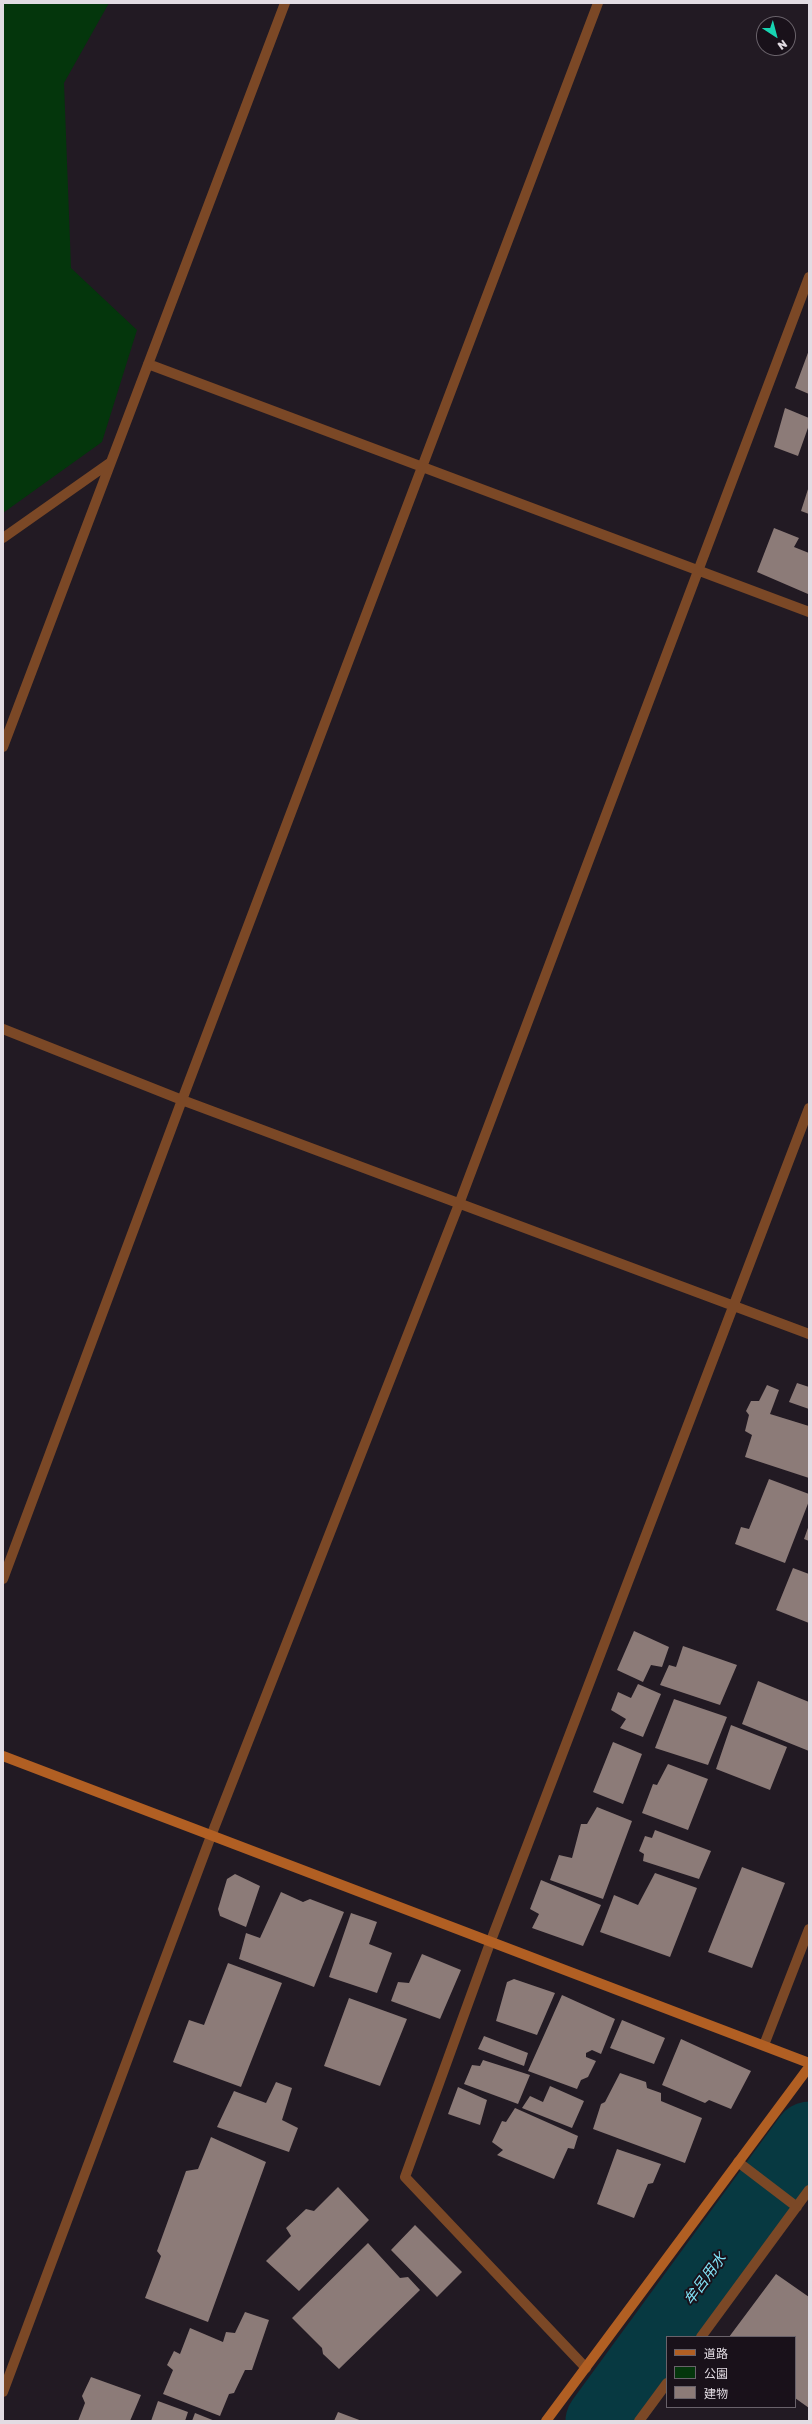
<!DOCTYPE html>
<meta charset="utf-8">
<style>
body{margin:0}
#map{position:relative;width:812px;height:2424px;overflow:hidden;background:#221a23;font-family:"Golos Text","Noto Sans JP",sans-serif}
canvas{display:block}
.frame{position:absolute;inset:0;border:4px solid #e2dce3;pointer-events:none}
.legend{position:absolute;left:666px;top:2336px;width:130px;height:72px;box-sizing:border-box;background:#19111a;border:1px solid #69626a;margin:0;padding:5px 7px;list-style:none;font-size:12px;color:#e2dce3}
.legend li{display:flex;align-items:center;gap:8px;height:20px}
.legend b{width:20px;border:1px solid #69626a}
.north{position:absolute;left:756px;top:16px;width:40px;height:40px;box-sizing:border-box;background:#19111a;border:1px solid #69626a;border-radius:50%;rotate:144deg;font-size:11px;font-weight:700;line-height:16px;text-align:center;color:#e2dce3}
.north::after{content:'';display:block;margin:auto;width:14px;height:18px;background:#17d5b2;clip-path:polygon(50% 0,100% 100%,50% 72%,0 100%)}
</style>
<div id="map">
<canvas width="812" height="2424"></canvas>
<div class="frame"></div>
<ul class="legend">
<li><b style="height:5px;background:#b15f23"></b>道路</li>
<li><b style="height:11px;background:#04360c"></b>公園</li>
<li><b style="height:11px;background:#8c7b78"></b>建物</li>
</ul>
<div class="north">N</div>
</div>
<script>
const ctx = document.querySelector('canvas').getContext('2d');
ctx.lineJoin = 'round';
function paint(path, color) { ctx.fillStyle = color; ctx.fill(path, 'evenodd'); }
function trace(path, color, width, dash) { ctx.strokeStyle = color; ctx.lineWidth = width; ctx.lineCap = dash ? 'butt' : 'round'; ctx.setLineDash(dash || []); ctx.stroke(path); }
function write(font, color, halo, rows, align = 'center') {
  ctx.font = font + ' "Golos Text","Noto Sans JP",sans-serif'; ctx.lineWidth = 4; ctx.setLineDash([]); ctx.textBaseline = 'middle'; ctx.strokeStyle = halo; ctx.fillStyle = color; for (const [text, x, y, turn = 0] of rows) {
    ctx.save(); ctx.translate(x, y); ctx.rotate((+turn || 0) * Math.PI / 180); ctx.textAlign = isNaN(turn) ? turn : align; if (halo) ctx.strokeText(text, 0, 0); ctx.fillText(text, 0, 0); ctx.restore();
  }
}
const green = new Path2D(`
 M 3,3 L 109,3 L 64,83 L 71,268 L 137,330 L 102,442 L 3,513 Z`);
const river = new Path2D(`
 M 601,2421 L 809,2137`);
const building = new Path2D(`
 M 809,350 L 809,394 L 795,388 Z
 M 785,408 L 809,418 L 809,425 L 798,456 L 774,447 Z
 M 809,486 L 809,514 L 801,511 Z
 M 774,528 L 799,538 L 794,547 L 809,553 L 808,594 L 757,572 Z
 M 797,1383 L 809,1387 L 809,1409 L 789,1402 Z
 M 767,1385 L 779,1390 L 770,1414 L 809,1426 L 809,1478 L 745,1457 L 752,1435 L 745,1431 L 749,1415 L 746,1411 L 751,1401 L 759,1401 Z
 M 769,1479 L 809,1494 L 809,1501 L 785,1563 L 735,1544 L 741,1527 L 749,1529 Z
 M 809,1525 L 809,1541 L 804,1539 Z
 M 793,1568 L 809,1574 L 809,1623 L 776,1610 Z
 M 634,1631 L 669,1647 L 662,1667 L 651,1665 L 643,1682 L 617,1670 Z
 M 683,1646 L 737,1665 L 720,1705 L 660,1685 L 669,1665 L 676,1667 Z
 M 758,1681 L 809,1702 L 809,1751 L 742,1724 Z
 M 638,1684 L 661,1694 L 643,1737 L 620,1728 L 626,1719 L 611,1710 L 618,1692 L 631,1698 Z
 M 674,1699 L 727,1717 L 708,1765 L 655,1748 Z
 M 731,1725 L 787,1747 L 770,1790 L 716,1769 Z
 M 613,1742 L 642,1754 L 623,1804 L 593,1792 Z
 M 668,1764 L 708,1779 L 688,1830 L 642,1813 L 653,1784 L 657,1785 Z
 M 597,1807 L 632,1821 L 603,1899 L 550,1880 L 559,1855 L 572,1858 L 581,1824 L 587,1824 Z
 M 655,1830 L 711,1851 L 699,1879 L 643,1861 L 644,1854 L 639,1851 L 645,1836 L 652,1838 Z
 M 742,1867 L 785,1883 L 752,1968 L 708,1952 Z
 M 655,1873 L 697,1888 L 670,1957 L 600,1932 L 614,1895 L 638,1905 Z
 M 235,1874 L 260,1886 L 246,1927 L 220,1916 L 218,1909 L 227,1879 Z
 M 541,1880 L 601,1905 L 583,1946 L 532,1928 L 539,1914 L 530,1909 Z
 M 281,1892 L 303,1902 L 310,1899 L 344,1912 L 314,1987 L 239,1959 L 246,1933 L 260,1938 Z
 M 351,1913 L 377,1922 L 369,1944 L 392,1953 L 377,1993 L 329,1977 Z
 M 422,1954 L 461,1970 L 440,2019 L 391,2001 L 398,1982 L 409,1983 Z
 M 228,1963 L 282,1983 L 241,2087 L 173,2062 L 189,2020 L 204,2025 Z
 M 514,1979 L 555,1993 L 537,2035 L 496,2021 L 507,1982 Z
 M 562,1995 L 615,2019 L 601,2054 L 592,2050 L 586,2053 L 586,2057 L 596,2061 L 588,2077 L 581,2080 L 577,2089 L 528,2071 Z
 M 349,1998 L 407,2019 L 380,2086 L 324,2066 Z
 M 622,2020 L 665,2038 L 654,2064 L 610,2048 Z
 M 484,2036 L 528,2053 L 524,2066 L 478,2049 Z
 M 681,2039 L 751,2071 L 731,2109 L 709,2100 L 705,2103 L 662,2085 Z
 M 483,2060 L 530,2075 L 518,2104 L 464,2084 L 472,2065 L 480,2066 Z
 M 620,2073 L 646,2082 L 647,2088 L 661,2093 L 661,2101 L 702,2118 L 685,2163 L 593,2129 L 601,2104 L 605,2102 Z
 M 276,2082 L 292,2088 L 282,2120 L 298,2128 L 289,2152 L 217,2127 L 234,2091 L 266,2103 Z
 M 550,2086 L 584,2101 L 572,2128 L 522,2108 L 530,2096 L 543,2102 Z
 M 458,2087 L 487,2100 L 480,2125 L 448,2114 Z
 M 515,2108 L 578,2136 L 574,2149 L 568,2148 L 554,2179 L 497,2155 L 503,2150 L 492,2142 L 502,2121 L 506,2122 Z
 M 211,2137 L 266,2162 L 208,2322 L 145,2298 L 161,2256 L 157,2251 L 186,2171 L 198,2169 Z
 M 617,2149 L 661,2164 L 653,2183 L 648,2184 L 634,2218 L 597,2204 Z
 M 338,2187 L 369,2220 L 299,2291 L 266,2261 L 291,2236 L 286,2228 L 306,2209 L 314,2211 Z
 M 415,2225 L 462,2272 L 437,2297 L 391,2250 Z
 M 368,2243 L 400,2278 L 408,2277 L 420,2290 L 339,2369 L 323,2354 L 322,2348 L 292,2318 Z
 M 776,2274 L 809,2297 L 809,2408 L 795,2398 L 795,2337 L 729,2337 Z
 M 245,2312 L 269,2320 L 252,2370 L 245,2370 L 234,2393 L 229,2394 L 220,2416 L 163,2394 L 173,2370 L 167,2365 L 174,2351 L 180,2354 L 190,2328 L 223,2342 L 226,2332 L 235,2333 Z
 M 91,2377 L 141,2395 L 130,2421 L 78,2421 L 85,2403 L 82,2396 Z
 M 158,2401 L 188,2412 L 185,2421 L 151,2421 Z
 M 338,2412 L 362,2421 L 334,2421 Z
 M 195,2413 L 215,2421 L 192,2421 Z`);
const street = new Path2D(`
 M 148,364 L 809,612
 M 3,538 L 111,462
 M 3,747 L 285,3
 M 3,1029 L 182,1100 L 809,1334
 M 3,1579 L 182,1100 L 598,3
 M 764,2045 L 809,1929
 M 738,2162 L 797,2207
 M 701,2337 L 809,2190
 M 586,2368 L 405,2177 L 490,1943 L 809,1108
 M 3,2392 L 211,1836 L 459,1204 L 809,277
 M 639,2421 L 667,2383`);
const secondary = new Path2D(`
 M 3,1756 L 809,2063
 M 546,2421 L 809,2067`);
const waterNames = [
 ["牟呂用水",705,2279,-54]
];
paint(green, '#04360c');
trace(river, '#073941', 71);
paint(building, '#8c7b78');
trace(street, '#7b4826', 10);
trace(secondary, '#b15f23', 10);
write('italic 15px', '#81e2f5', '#19111a', waterNames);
</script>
